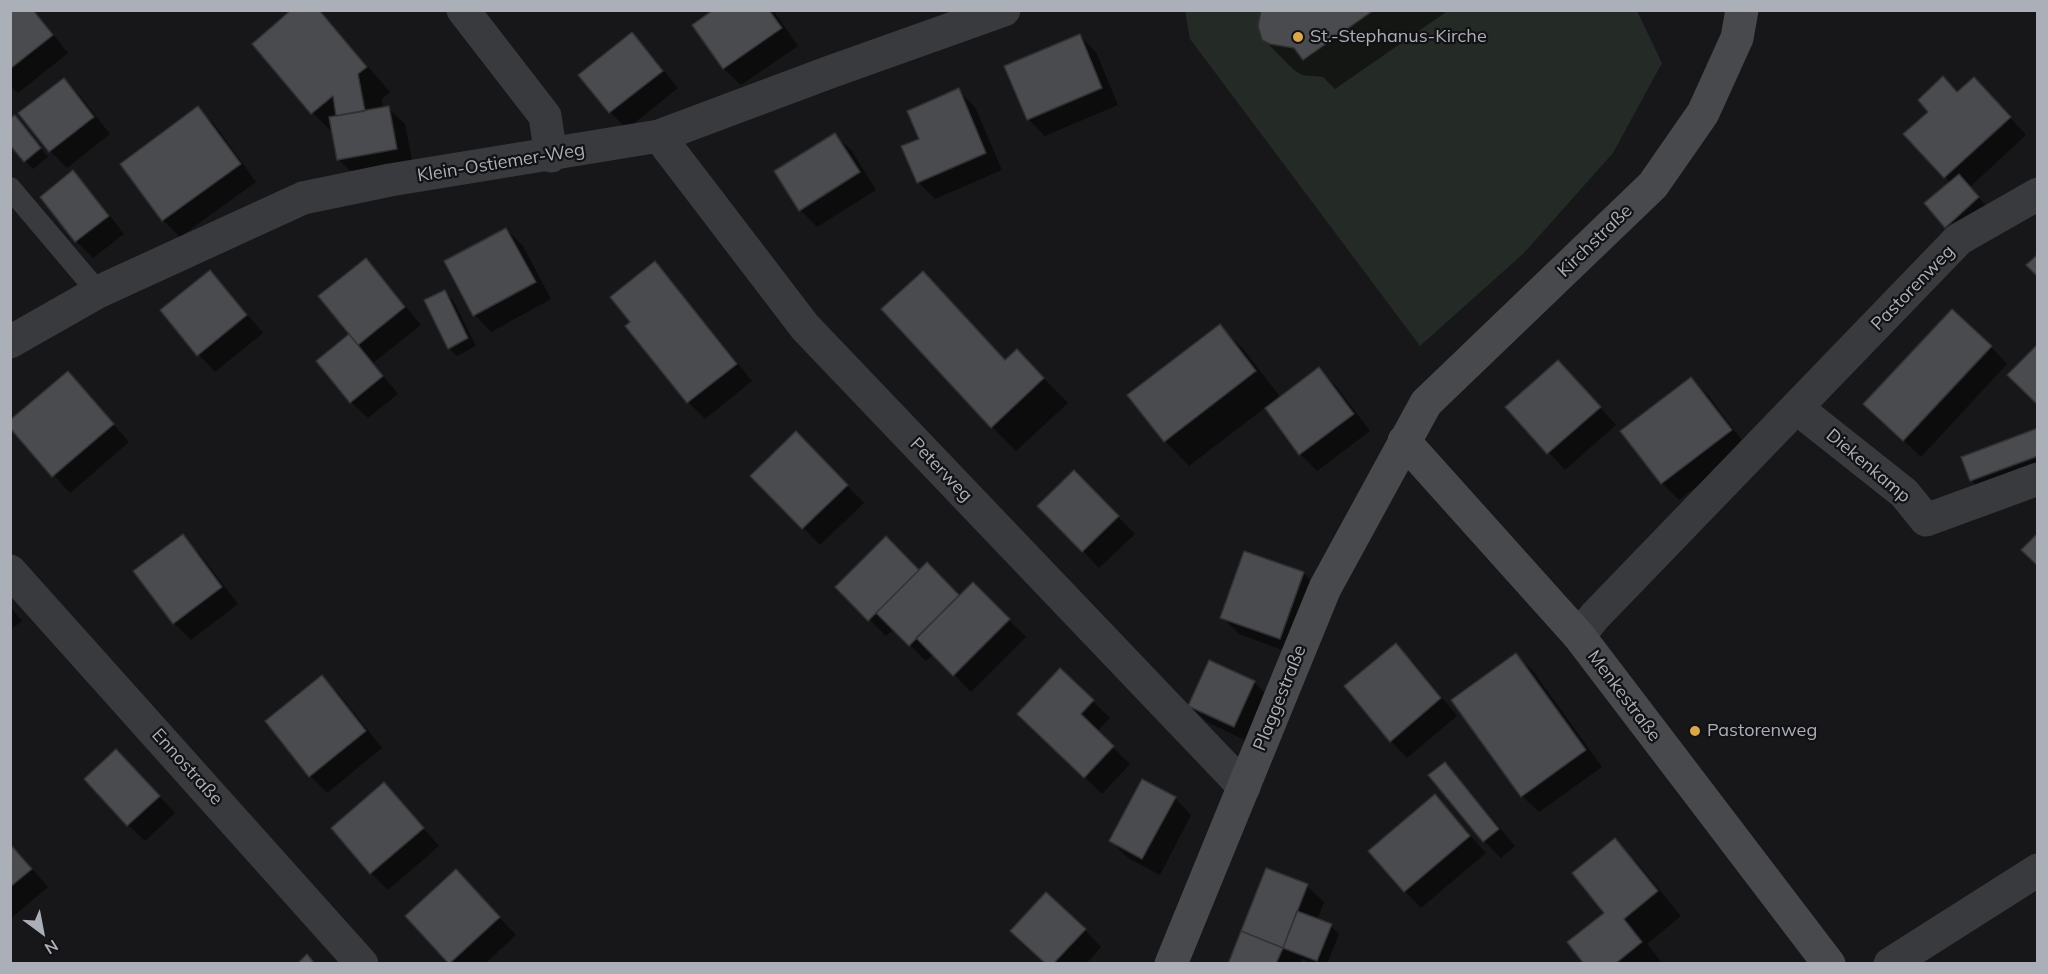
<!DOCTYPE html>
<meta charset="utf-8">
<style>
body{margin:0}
#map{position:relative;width:2048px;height:974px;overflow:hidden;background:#171719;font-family:Mulish,sans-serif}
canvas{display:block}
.frame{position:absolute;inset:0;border:12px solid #abafb7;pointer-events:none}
.north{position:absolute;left:12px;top:902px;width:60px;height:60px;-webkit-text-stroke:4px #121214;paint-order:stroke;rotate:148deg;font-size:16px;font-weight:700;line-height:24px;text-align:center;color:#abafb7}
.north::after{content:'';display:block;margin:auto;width:21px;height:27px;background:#abafb7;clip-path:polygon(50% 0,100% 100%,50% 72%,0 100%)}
</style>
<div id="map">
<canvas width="2048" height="974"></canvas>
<div class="frame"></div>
<div class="north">N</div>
</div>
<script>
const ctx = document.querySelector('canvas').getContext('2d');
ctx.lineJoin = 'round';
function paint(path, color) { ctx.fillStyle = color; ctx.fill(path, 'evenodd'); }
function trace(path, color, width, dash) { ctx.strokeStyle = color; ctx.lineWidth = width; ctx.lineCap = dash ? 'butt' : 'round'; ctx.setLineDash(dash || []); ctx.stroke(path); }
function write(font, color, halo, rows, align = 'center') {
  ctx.font = font + ' Mulish,sans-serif'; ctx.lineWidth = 4.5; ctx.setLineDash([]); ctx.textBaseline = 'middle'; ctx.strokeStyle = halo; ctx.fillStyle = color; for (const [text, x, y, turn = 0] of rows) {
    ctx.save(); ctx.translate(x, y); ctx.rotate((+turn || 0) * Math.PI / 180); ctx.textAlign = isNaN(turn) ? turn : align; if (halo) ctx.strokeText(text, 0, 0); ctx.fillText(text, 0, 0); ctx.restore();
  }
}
const green = new Path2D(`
 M 1185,11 L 1637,11 L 1662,63 L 1613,153 L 1524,253 L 1420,346 L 1190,39 Z`);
const shadow = new Path2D(`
 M 10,10 L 34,10 L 68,53 L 18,93 L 10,86 Z
 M 319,10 L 390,92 L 382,99 L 383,109 L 388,108 L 405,124 L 413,165 L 355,176 L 338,159 L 333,133 L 313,113 Z
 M 715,10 L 773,10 L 798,46 L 741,85 L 724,69 L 694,25 Z
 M 1262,10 L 1449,10 L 1335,89 L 1323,77 L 1302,75 L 1294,70 L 1263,39 Z
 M 632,34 L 648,51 L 678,88 L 627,129 L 610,112 L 580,75 Z
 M 1079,35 L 1096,52 L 1118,105 L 1045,136 L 1028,119 Z
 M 63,80 L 80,96 L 110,134 L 67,168 L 50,151 L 20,113 Z
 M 958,90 L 975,107 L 1002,170 L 935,199 L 918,182 L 921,140 Z
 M 1958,94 L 1990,96 L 2026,135 L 1970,187 L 1986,206 L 1954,235 L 1946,227 L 1951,183 L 1906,134 Z
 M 198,108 L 215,125 L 256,182 L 180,237 L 163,220 L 122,164 Z
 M 15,117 L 48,157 L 33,169 L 25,161 Z
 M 835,135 L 852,151 L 876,190 L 817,227 L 800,210 Z
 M 73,172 L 89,189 L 124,234 L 93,258 L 76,241 L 42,197 Z
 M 506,229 L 523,246 L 551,299 L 491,332 L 475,315 Z
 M 366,260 L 382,277 L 421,325 L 373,363 L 398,394 L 368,418 L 351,402 L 318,361 L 351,335 Z
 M 655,263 L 671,280 L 752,381 L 705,419 L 688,402 L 627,326 L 632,322 Z
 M 210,272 L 226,289 L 263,333 L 215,372 L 199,355 L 163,311 Z
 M 923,273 L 1006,361 L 1017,351 L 1068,403 L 1016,451 L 992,427 Z
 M 444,292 L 453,300 L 476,346 L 457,356 L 449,348 Z
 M 1219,326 L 1244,350 L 1281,398 L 1319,369 L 1336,386 L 1370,431 L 1317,471 L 1300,454 L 1266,407 L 1189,466 L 1165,441 L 1129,395 Z
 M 1991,347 L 2007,364 L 1921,457 L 1882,420 Z
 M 68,373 L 129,442 L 70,493 L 10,426 Z
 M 1575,379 L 1616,425 L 1565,470 L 1507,407 Z
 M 1691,379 L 1708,395 L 1747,447 L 1679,500 L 1662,483 L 1622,431 Z
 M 2038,430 L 2038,479 L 1988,497 L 1971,480 Z
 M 813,450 L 864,503 L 820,545 L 753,476 Z
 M 1091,489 L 1135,534 L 1099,568 L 1083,551 Z
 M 182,536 L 199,553 L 238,604 L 191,640 L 174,623 L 135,572 Z
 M 886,538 L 919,572 L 927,565 L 959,597 L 973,584 L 1026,637 L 971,692 L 934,654 L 926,661 L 894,629 L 886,636 L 837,587 Z
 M 1303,573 L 1320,590 L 1296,655 L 1239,634 L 1222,617 Z
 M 10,606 L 22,621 L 10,630 Z
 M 1396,645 L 1413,662 L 1457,716 L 1407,758 L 1391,741 Z
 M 1516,655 L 1533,671 L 1602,767 L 1539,812 L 1522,796 Z
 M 1060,670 L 1110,718 L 1097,732 L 1130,764 L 1102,794 L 1036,730 Z
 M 322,677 L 339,694 L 382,748 L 327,793 L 310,776 Z
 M 1254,682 L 1271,699 L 1251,743 L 1207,722 L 1190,706 Z
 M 1445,764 L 1461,781 L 1515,846 L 1501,858 L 1484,841 Z
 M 133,768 L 175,813 L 145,841 L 128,825 Z
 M 384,784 L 439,846 L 388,890 L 371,873 Z
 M 1435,796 L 1486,853 L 1421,908 L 1405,891 Z
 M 1175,798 L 1191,815 L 1160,875 L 1128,858 L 1111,841 Z
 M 1615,840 L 1639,865 L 1681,916 L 1647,944 L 1663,964 L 1586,964 L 1606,913 Z
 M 10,843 L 48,887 L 10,919 Z
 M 1267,870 L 1307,886 L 1324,902 L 1317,920 L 1331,926 L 1339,934 L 1327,964 L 1313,964 L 1302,959 L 1300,964 L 1230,964 Z
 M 472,888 L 516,935 L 485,964 L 451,964 L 407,916 Z
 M 1085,930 L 1101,947 L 1086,964 L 1047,964 Z`);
const building = new Path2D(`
 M 10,10 L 33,10 L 53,35 L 10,69 Z
 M 291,10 L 319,10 L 367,67 L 358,74 L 365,111 L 336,116 L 333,96 L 311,114 L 252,44 Z
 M 713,10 L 769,10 L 782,28 L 723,69 L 692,25 Z
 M 1261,10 L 1374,10 L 1303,60 L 1294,48 L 1270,44 L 1262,40 L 1258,26 Z
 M 632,32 L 663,71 L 609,113 L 578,75 Z
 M 1080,34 L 1102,88 L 1027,120 L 1004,66 Z
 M 1943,76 L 1957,92 L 1974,77 L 2011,117 L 1944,178 L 1903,134 L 1928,112 L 1918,100 Z
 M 64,78 L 94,117 L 49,152 L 18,113 Z
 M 959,88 L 986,153 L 917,183 L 901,146 L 919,139 L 907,111 Z
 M 198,106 L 241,164 L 162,221 L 120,164 Z
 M 389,106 L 397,149 L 337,160 L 329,117 Z
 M 15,115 L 41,148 L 24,162 L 10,145 L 10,118 Z
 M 835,133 L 860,172 L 799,211 L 774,171 Z
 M 73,170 L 109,216 L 75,242 L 40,197 Z
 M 1959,174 L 1979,197 L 1945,228 L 1924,203 Z
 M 506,228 L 536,282 L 473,316 L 444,261 Z
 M 2038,254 L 2038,277 L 2026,265 Z
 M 366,258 L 405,307 L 358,345 L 318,296 Z
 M 655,261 L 737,364 L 687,403 L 625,326 L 630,322 L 610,297 Z
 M 210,270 L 247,315 L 197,356 L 160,310 Z
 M 923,271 L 1005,360 L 1017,349 L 1044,378 L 991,428 L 881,309 Z
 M 445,290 L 468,338 L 448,349 L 424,300 Z
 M 1952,309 L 1992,346 L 1903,441 L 1863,404 Z
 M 1220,324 L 1256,371 L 1164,442 L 1127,395 Z
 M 349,334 L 383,376 L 350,403 L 316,361 Z
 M 2038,344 L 2038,405 L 2007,375 Z
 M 1558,360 L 1601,407 L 1547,454 L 1505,407 Z
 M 1319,367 L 1354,414 L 1299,455 L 1265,408 Z
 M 68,371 L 114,424 L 52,477 L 10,428 L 10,420 Z
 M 1691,377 L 1732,430 L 1661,484 L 1620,431 Z
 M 2038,428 L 2038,456 L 1970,481 L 1961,457 Z
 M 796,431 L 848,485 L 802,529 L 750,476 Z
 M 1074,470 L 1119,516 L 1082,552 L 1037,506 Z
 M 2038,533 L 2038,566 L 2021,550 Z
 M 183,534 L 222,587 L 173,624 L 133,571 Z
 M 886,536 L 919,570 L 868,621 L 835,587 Z
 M 1244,551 L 1304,572 L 1280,639 L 1220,618 Z
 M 927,562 L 959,595 L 909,646 L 876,613 Z
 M 973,582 L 1010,619 L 953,676 L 916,638 Z
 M 1396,643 L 1441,698 L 1390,742 L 1344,686 Z
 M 1516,653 L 1586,750 L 1521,797 L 1451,700 Z
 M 1209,660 L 1255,681 L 1234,727 L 1188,706 Z
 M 1060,668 L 1094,700 L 1081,714 L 1114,746 L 1084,778 L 1017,714 Z
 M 322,675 L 366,731 L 309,777 L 265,721 Z
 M 116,749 L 160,796 L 127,826 L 84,779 Z
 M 1445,762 L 1499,829 L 1483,842 L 1428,775 Z
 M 1142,779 L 1176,797 L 1142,859 L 1109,841 Z
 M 384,782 L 424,828 L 370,874 L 331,828 Z
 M 1435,794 L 1470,836 L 1404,892 L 1368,851 Z
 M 1615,838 L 1658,891 L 1624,919 L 1642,942 L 1615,964 L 1584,964 L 1567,942 L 1604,913 L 1572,873 Z
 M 10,844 L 32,869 L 10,887 Z
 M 1266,868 L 1308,884 L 1283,948 L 1241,931 Z
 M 456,869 L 500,917 L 449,964 L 405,916 Z
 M 1046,892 L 1086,929 L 1053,964 L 1046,964 L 1010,931 Z
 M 1297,911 L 1332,924 L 1317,961 L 1283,948 Z
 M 1241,931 L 1283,948 L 1276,964 L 1228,964 Z
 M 307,954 L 315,964 L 297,964 Z`);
const lane = new Path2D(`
 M 10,188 L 98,292`);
const street = new Path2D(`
 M 463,10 L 545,116 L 551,156
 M 659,136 L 805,327 L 1244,787
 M 10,342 L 98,292 L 303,198 L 390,180 L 659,136 L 830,72 L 1004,10
 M 1798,409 L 1904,493 L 1926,520 L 2038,479
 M 10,571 L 362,964
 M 1579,636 L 1595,616 L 1959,239 L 2038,194
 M 1890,964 L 2038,870`);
const secondary = new Path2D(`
 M 1404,441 L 1579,636 L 1829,964
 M 1171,964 L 1325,588 L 1426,403 L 1653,185 L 1703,113 L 1737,38 L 1742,10`);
const markers = [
 [1298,37,6,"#dba74d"],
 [1695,731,6,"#dba74d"]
];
const poiNames = [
 ["St.-Stephanus-Kirche",1310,37],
 ["Pastorenweg",1707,731]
];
const streetNames = [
 ["Klein-Ostiemer-Weg",501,163,-9],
 ["Kirchstraße",1595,241,-44],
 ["Pastorenweg",1913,288,-46],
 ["Diekenkamp",1868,466,40],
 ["Peterweg",941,470,46],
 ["Menkestraße",1624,696,53],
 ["Plaggestraße",1280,698,-68],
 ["Ennostraße",187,767,48]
];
paint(green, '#242a25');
paint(shadow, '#0007');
paint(building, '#494b4e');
trace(building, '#323235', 1.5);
trace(lane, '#393a3d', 22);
trace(street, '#393a3d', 33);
trace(secondary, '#47494d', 33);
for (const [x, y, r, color] of markers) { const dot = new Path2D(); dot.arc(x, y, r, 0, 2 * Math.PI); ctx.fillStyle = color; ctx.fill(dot); trace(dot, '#121214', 2); }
write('18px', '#abafb7', '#121214', poiNames, 'left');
write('18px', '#abafb7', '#121214', streetNames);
</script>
